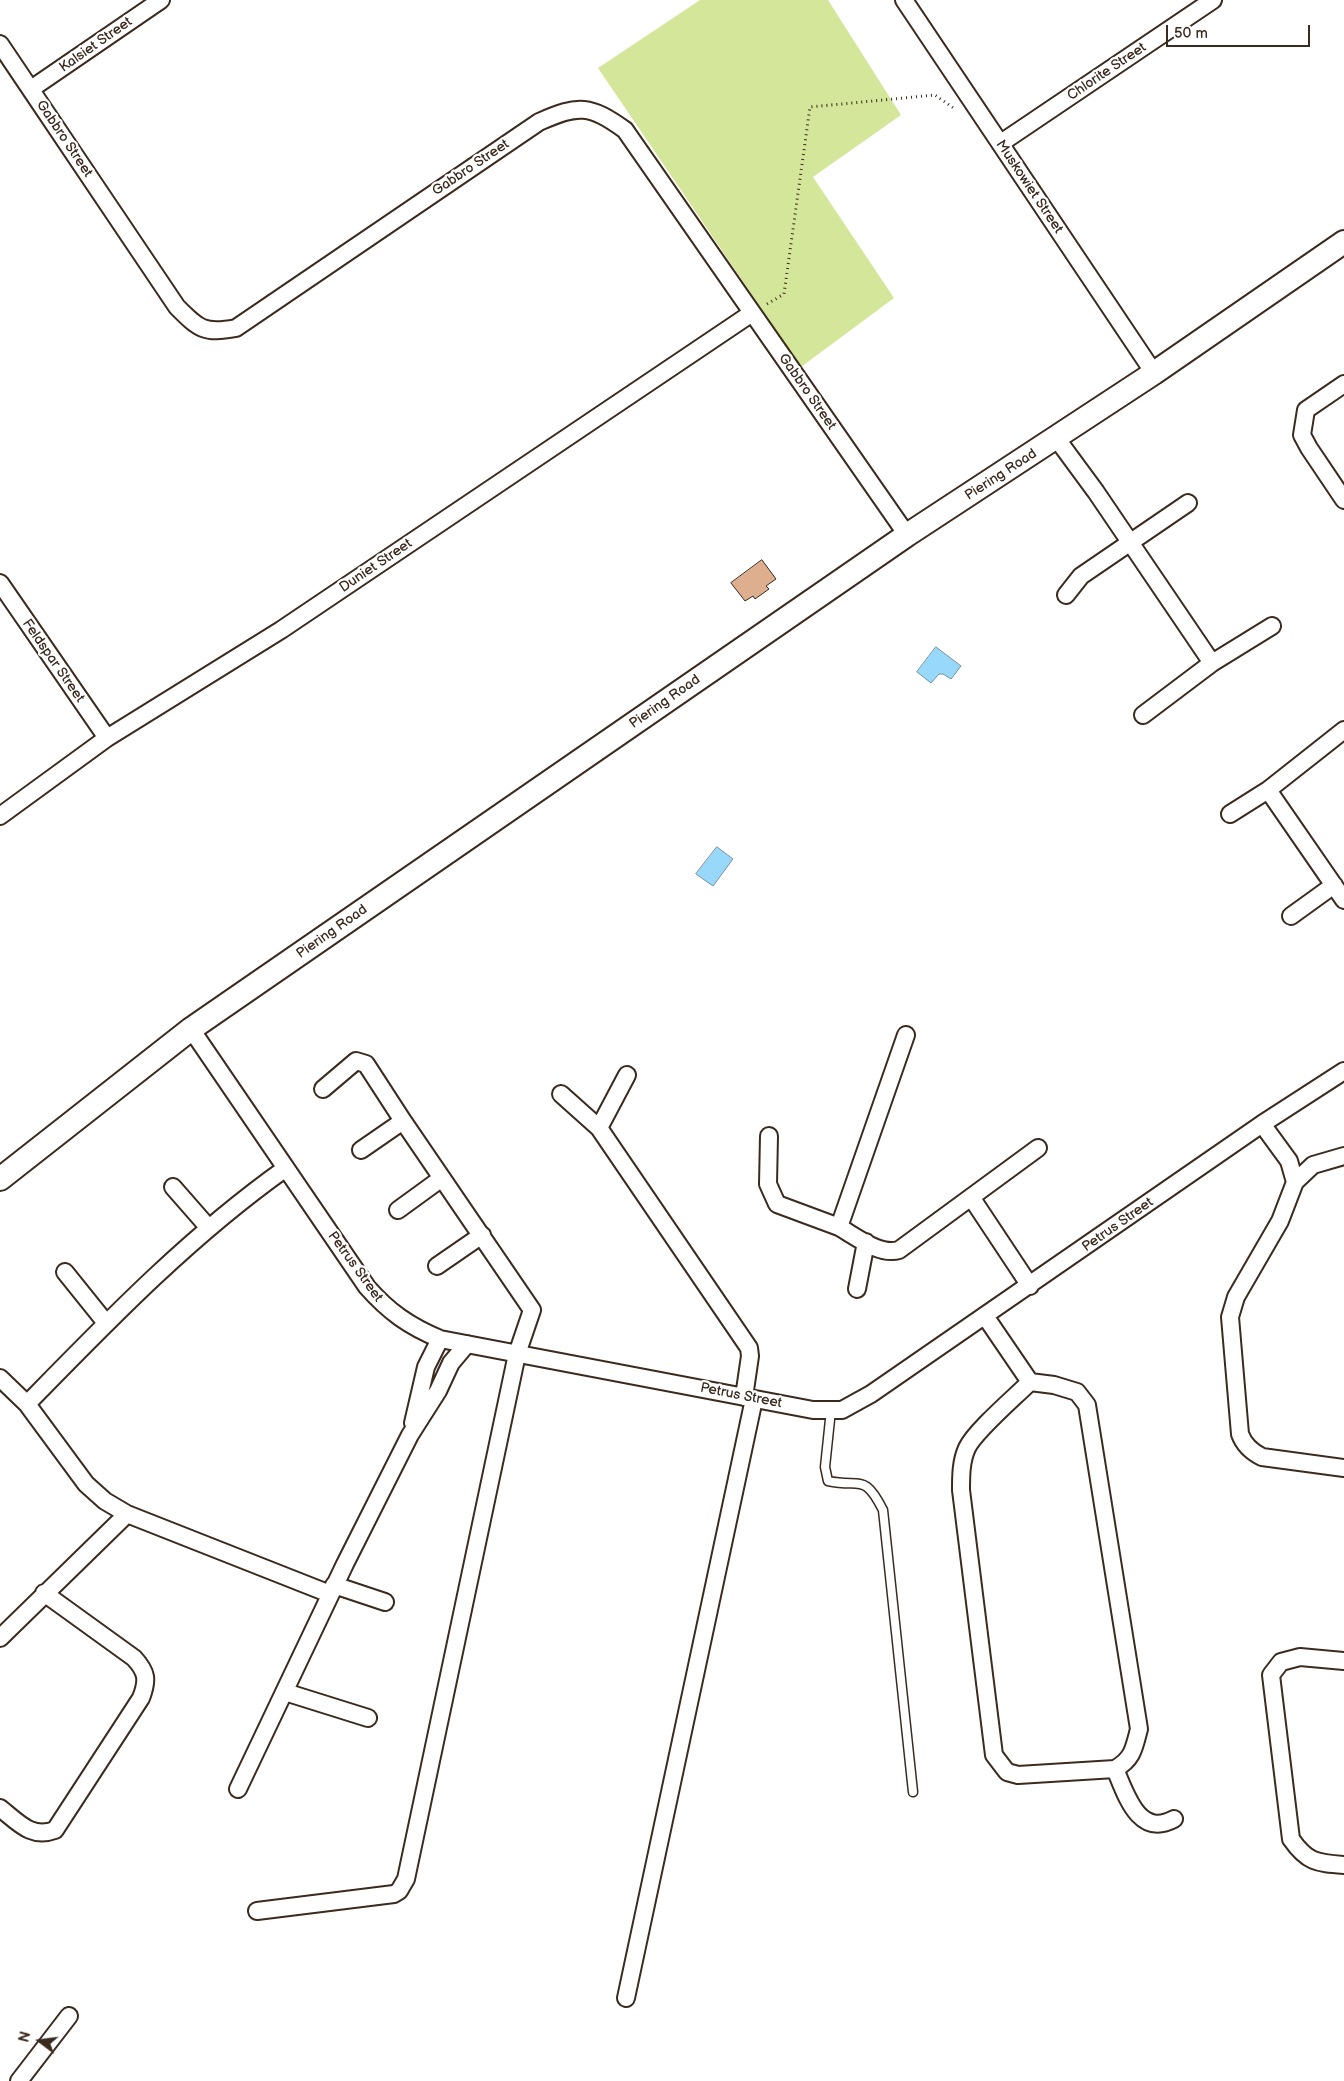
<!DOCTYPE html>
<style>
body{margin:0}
#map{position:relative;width:1344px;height:2081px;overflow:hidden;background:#fff;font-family:"Balsamiq Sans",sans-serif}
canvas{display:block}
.north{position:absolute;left:15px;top:2016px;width:50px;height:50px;-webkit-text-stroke:4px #fff;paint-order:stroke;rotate:285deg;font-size:14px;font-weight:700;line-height:20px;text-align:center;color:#3b2a1e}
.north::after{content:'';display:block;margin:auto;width:18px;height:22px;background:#3b2a1e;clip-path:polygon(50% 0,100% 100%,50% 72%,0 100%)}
.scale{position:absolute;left:1166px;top:25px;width:144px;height:22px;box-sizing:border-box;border:2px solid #3b2a1e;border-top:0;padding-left:6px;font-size:15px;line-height:18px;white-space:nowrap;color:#3b2a1e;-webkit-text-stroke:4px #fff;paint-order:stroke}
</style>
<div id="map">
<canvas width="1344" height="2081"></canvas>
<div class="north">N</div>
<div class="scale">50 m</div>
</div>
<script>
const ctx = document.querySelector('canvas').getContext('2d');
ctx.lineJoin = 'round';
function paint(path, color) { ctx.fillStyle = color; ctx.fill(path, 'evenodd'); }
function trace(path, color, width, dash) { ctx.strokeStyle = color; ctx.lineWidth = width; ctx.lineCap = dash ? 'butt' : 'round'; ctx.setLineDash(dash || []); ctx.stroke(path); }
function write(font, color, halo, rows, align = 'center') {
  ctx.font = font + ' "Balsamiq Sans",sans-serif'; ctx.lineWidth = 4.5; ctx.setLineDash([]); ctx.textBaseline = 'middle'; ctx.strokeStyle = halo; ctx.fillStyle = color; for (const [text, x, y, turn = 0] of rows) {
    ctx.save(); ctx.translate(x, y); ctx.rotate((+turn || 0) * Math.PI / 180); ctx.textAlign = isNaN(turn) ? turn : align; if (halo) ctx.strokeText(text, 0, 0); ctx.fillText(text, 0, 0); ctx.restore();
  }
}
const green = new Path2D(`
 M 700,0 L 828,0 L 901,115 L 813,177 L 894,298 L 801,367 L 598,68 Z`);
const water = new Path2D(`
 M 936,647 L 961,666 L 951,679 L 943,674 L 939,674 L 931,683 L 917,672 Z
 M 717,847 L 733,859 L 713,886 L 696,874 Z`);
const building = new Path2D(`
 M 762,560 L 776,579 L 766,586 L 769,589 L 755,599 L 753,596 L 745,601 L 731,583 Z`);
const path = new Path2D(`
 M 767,304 L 784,294 L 810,107 L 935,95 L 955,109`);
const lane = new Path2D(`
 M 831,1410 L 825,1467 L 828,1481 C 862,1488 864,1473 883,1510 L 913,1792`);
const street = new Path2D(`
 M 904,0 L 1154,373
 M 0,44 L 177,307 C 199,329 204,334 236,328 L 539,122 C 579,104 590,105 625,130 L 907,535
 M 31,89 L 161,0
 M 1001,143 L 1213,0
 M 1344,384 L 1306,410 L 1302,435 L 1309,448 L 1344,500
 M 1057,439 L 1096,492 L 1212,663
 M 0,583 L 107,738
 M 1066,595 L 1081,576 L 1188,503
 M 1143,715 L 1212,663 L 1272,626
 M 1344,730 L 1268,790 L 1344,900
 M 1230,814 L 1268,790
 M 0,816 L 107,738 L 281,630 L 752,313
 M 1291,916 L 1334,885
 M 191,1029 L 367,1287 C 389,1312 409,1326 440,1339 L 813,1410 L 842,1410 L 871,1394 L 1262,1124 L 1344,1071
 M 906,1035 L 839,1227 C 855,1236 880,1256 899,1250 L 1038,1148
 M 627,1075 L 599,1128 L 749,1348 L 750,1356 L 744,1397
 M 561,1094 L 599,1128
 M 1262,1124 L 1289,1161 L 1295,1182 L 1280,1221 L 1236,1297 L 1230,1317 L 1240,1434 C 1244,1445 1252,1452 1262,1457 L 1344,1468
 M 769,1136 L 768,1184 L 777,1204 L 839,1227
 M 361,1150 L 403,1121
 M 1295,1182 L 1313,1165 L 1344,1156
 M 173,1187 L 208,1227
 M 971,1197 L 1030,1286
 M 398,1210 L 442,1178
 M 437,1266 L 482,1235
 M 65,1272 L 106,1323
 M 857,1289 L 866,1242
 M 985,1316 L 1030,1382 L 1054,1385 L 1077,1392 L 1087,1405 L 1139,1729 C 1134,1748 1133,1759 1115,1769 L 1018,1775 L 1007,1772 L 994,1755 L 961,1490 C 961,1476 961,1461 967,1448 C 975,1431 1015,1397 1030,1382
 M 0,1378 L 27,1404 L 86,1484 L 105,1501 L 127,1514 L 330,1594
 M 27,1404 C 109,1320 190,1236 286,1168
 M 413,1423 L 426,1367 L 440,1339
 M 334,1585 L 385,1602
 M 0,1638 L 127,1514
 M 1344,1661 L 1300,1657 L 1281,1662 L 1271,1675 L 1291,1839 C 1307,1862 1316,1863 1344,1865
 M 285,1692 L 368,1718
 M 1115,1769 C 1126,1794 1138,1838 1174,1819
 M 238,1789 L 345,1564 L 410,1435 L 438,1391 L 451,1363 L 467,1344
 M 0,1808 C 18,1822 31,1839 55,1830 L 141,1698 C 148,1680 147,1672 134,1658 L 44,1593
 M 257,1911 L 394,1894 L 399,1891 L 406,1879 L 517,1354 L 532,1310 L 403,1121 L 366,1064 L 356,1061 L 323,1089
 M 626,1998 L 754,1399
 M 19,2081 L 69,2016`);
const secondary = new Path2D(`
 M 0,1179 L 191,1029 L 907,535 L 1154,373 L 1344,242`);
const streetNames = [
 ["Kalsiet Street",96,45,-35],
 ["Chlorite Street",1107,72,-34],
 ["Gabbro Street",64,139,56],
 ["Gabbro Street",471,168,-34],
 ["Muskowiet Street",1029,187,56],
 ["Gabbro Street",807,392,55],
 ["Piering Road",1001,475,-33],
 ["Duniet Street",376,566,-34],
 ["Feldspar Street",53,661,55],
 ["Piering Road",665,702,-35],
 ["Piering Road",332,932,-35],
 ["Petrus Street",1118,1225,-35],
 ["Petrus Street",355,1267,54],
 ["Petrus Street",741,1396,11]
];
paint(green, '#d4e69a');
paint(water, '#98d8fa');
trace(water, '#7392a2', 1);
paint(building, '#deaf8f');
trace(building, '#3b2a1e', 1);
trace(lane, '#3b2a1e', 11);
trace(street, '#3b2a1e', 20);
trace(secondary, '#3b2a1e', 26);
trace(path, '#3b2a1e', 3, [1, 4]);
trace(lane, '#fff', 8);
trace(street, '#fff', 16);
trace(secondary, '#fff', 22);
write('14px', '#3b2a1e', '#fff', streetNames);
</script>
